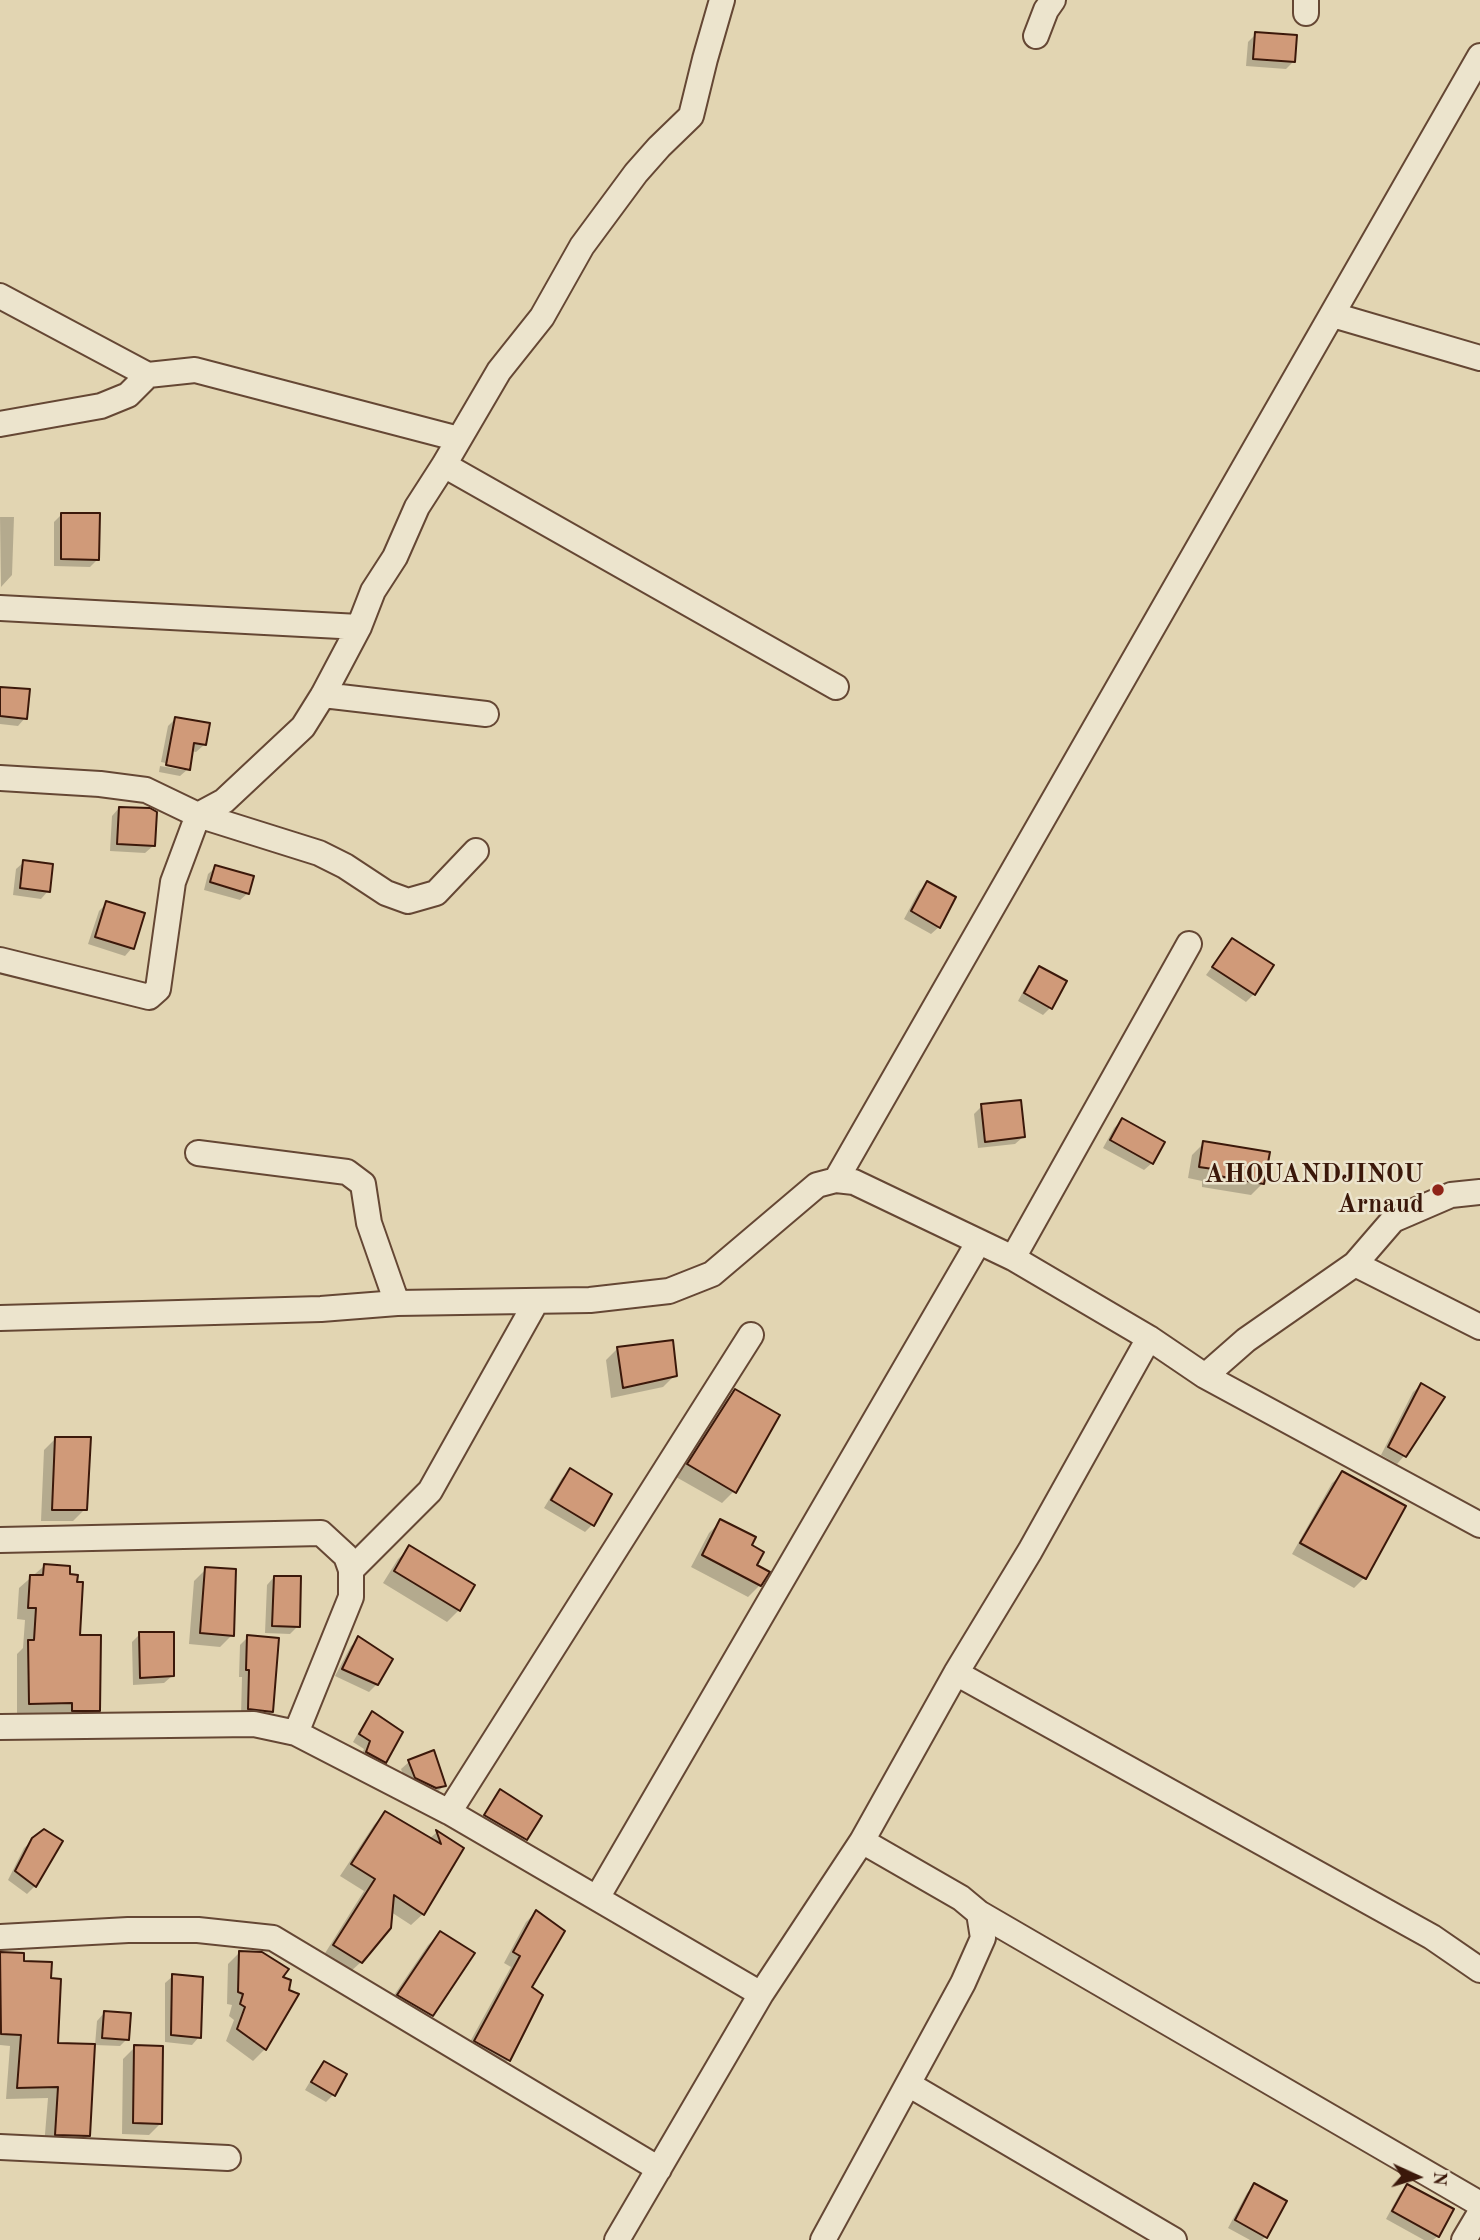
<!DOCTYPE html>
<style>
body{margin:0}
#map{position:relative;width:1480px;height:2240px;overflow:hidden;background:#e2d5b2;font-family:"Old Standard TT",serif}
canvas{display:block}
.north{position:absolute;left:1382px;top:2142px;width:70px;height:70px;-webkit-text-stroke:5px #ece4cd;paint-order:stroke;rotate:94deg;font-size:19px;font-weight:700;line-height:28px;text-align:center;color:#3b180a}
.north::after{content:'';display:block;margin:auto;width:24px;height:32px;background:#3b180a;clip-path:polygon(50% 0,100% 100%,50% 72%,0 100%)}
</style>
<div id="map">
<canvas width="1480" height="2240"></canvas>
<div class="north">N</div>
</div>
<script>
const ctx = document.querySelector('canvas').getContext('2d');
ctx.lineJoin = 'round';
function paint(path, color) { ctx.fillStyle = color; ctx.fill(path, 'evenodd'); }
function trace(path, color, width, dash) { ctx.strokeStyle = color; ctx.lineWidth = width; ctx.lineCap = dash ? 'butt' : 'round'; ctx.setLineDash(dash || []); ctx.stroke(path); }
function write(font, color, halo, rows, align = 'center') {
  ctx.font = font + ' "Old Standard TT",serif'; ctx.lineWidth = 5; ctx.setLineDash([]); ctx.textBaseline = 'middle'; ctx.strokeStyle = halo; ctx.fillStyle = color; for (const [text, x, y, turn = 0] of rows) {
    ctx.save(); ctx.translate(x, y); ctx.rotate((+turn || 0) * Math.PI / 180); ctx.textAlign = isNaN(turn) ? turn : align; if (halo) ctx.strokeText(text, 0, 0); ctx.fillText(text, 0, 0); ctx.restore();
  }
}
const shadow = new Path2D(`
 M 1256,34 L 1294,61 L 1286,69 L 1246,66 L 1248,42 Z
 M 62,514 L 98,559 L 90,567 L 54,566 L 54,522 Z
 M 0,517 L 14,517 L 12,575 L 1,587 Z
 M 0,688 L 25,718 L 18,726 L 0,724 Z
 M 175,719 L 204,745 L 196,752 L 191,751 L 188,769 L 180,776 L 159,772 L 160,766 L 184,770 L 184,767 L 161,762 L 168,726 Z
 M 119,808 L 153,846 L 145,853 L 110,851 L 112,816 Z
 M 24,862 L 48,891 L 41,899 L 13,895 L 16,869 Z
 M 216,867 L 248,893 L 240,900 L 204,890 L 208,874 Z
 M 927,883 L 939,927 L 931,934 L 904,919 L 919,891 Z
 M 107,903 L 132,948 L 125,956 L 88,944 L 99,911 Z
 M 1232,940 L 1254,994 L 1246,1002 L 1206,975 Z
 M 1040,968 L 1050,1008 L 1043,1015 L 1018,1001 L 1032,975 Z
 M 982,1106 L 1023,1137 L 1015,1144 L 978,1148 L 974,1114 Z
 M 1122,1120 L 1152,1163 L 1144,1170 L 1103,1148 L 1114,1128 Z
 M 1204,1143 L 1263,1183 L 1251,1195 L 1202,1187 L 1202,1181 L 1188,1178 L 1192,1155 Z
 M 617,1349 L 675,1375 L 663,1387 L 611,1398 L 606,1360 Z
 M 1421,1385 L 1442,1398 L 1404,1456 L 1397,1464 L 1381,1455 L 1413,1392 Z
 M 735,1391 L 734,1491 L 722,1503 L 676,1477 L 723,1403 Z
 M 56,1438 L 85,1509 L 73,1521 L 41,1521 L 44,1450 Z
 M 570,1471 L 592,1525 L 585,1532 L 544,1508 L 562,1478 Z
 M 1343,1473 L 1364,1578 L 1354,1588 L 1292,1554 L 1332,1483 Z
 M 721,1521 L 750,1546 L 760,1585 L 748,1597 L 691,1567 L 709,1533 Z
 M 410,1548 L 459,1610 L 447,1622 L 383,1583 L 398,1559 Z
 M 44,1566 L 68,1576 L 78,1637 L 98,1710 L 87,1722 L 17,1715 L 17,1654 L 23,1648 L 25,1620 L 17,1619 L 19,1588 Z
 M 206,1569 L 232,1635 L 220,1647 L 189,1644 L 194,1581 Z
 M 274,1577 L 298,1626 L 290,1634 L 265,1633 L 267,1585 Z
 M 140,1634 L 172,1676 L 164,1683 L 133,1685 L 132,1642 Z
 M 248,1637 L 271,1711 L 264,1719 L 241,1716 L 242,1677 L 239,1677 L 240,1645 Z
 M 359,1639 L 377,1684 L 369,1692 L 335,1676 L 351,1646 Z
 M 372,1713 L 384,1762 L 377,1769 L 359,1760 L 364,1749 L 353,1742 L 365,1721 Z
 M 409,1762 L 444,1786 L 436,1793 L 407,1785 L 401,1769 Z
 M 500,1792 L 525,1839 L 518,1847 L 478,1823 Z
 M 385,1813 L 429,1839 L 436,1833 L 462,1848 L 423,1914 L 411,1925 L 391,1912 L 361,1962 L 349,1973 L 322,1958 L 364,1891 L 340,1876 L 374,1825 Z
 M 33,1840 L 60,1841 L 35,1886 L 27,1894 L 8,1880 L 24,1848 Z
 M 536,1912 L 529,1988 L 508,2060 L 498,2070 L 465,2051 L 511,1967 L 504,1963 L 526,1922 Z
 M 440,1933 L 472,1953 L 432,2015 L 420,2027 L 386,2007 L 428,1945 Z
 M 240,1952 L 281,1978 L 287,1991 L 297,1995 L 265,2049 L 253,2061 L 226,2041 L 234,2020 L 229,2016 L 232,2005 L 227,2004 L 228,1964 Z
 M 0,1953 L 22,1955 L 22,1963 L 50,1980 L 56,2044 L 88,2136 L 77,2147 L 44,2146 L 48,2098 L 6,2099 L 10,2046 L 0,2045 Z
 M 173,1976 L 199,2037 L 192,2045 L 165,2042 L 165,1983 Z
 M 104,2013 L 127,2039 L 120,2046 L 95,2045 L 97,2021 Z
 M 135,2047 L 161,2123 L 149,2135 L 122,2134 L 123,2059 Z
 M 324,2063 L 333,2095 L 326,2102 L 305,2090 L 317,2070 Z
 M 1255,2185 L 1265,2237 L 1262,2240 L 1250,2240 L 1228,2228 L 1247,2193 Z
 M 1407,2186 L 1438,2236 L 1433,2240 L 1424,2240 L 1386,2219 L 1400,2193 Z`);
const building = new Path2D(`
 M 1255,32 L 1297,35 L 1295,62 L 1253,59 Z
 M 61,513 L 100,513 L 99,560 L 61,559 Z
 M 0,687 L 30,689 L 27,719 L 0,716 Z
 M 175,717 L 210,723 L 206,745 L 194,743 L 190,770 L 166,765 Z
 M 119,807 L 150,808 L 157,812 L 155,846 L 117,844 Z
 M 23,860 L 53,864 L 50,892 L 20,888 Z
 M 215,865 L 254,876 L 249,894 L 210,882 Z
 M 927,881 L 956,897 L 940,928 L 911,911 Z
 M 106,901 L 145,913 L 134,949 L 95,937 Z
 M 1232,938 L 1274,965 L 1255,995 L 1212,967 Z
 M 1039,966 L 1067,981 L 1052,1009 L 1024,993 Z
 M 1021,1100 L 1025,1137 L 985,1142 L 981,1104 Z
 M 1122,1118 L 1165,1142 L 1153,1164 L 1110,1140 Z
 M 1203,1141 L 1270,1152 L 1264,1184 L 1213,1175 L 1213,1169 L 1199,1167 Z
 M 673,1340 L 677,1376 L 623,1388 L 617,1347 Z
 M 1421,1383 L 1445,1397 L 1406,1457 L 1388,1447 Z
 M 735,1389 L 780,1415 L 736,1493 L 687,1464 Z
 M 55,1437 L 91,1437 L 87,1510 L 52,1510 Z
 M 570,1468 L 612,1494 L 594,1526 L 551,1500 Z
 M 1342,1471 L 1406,1506 L 1366,1579 L 1300,1543 Z
 M 720,1519 L 756,1537 L 752,1545 L 764,1552 L 757,1565 L 770,1572 L 761,1586 L 702,1555 Z
 M 409,1545 L 475,1585 L 460,1611 L 394,1571 Z
 M 44,1564 L 70,1566 L 70,1574 L 78,1575 L 77,1582 L 83,1582 L 80,1635 L 101,1635 L 100,1711 L 72,1711 L 72,1703 L 29,1704 L 28,1640 L 34,1640 L 36,1608 L 28,1608 L 30,1575 L 43,1575 Z
 M 205,1567 L 236,1569 L 234,1636 L 200,1633 Z
 M 274,1576 L 301,1576 L 300,1627 L 272,1626 Z
 M 139,1632 L 174,1632 L 174,1676 L 140,1678 Z
 M 247,1635 L 279,1638 L 273,1712 L 248,1709 L 249,1670 L 246,1670 Z
 M 358,1636 L 393,1659 L 378,1685 L 342,1669 Z
 M 372,1711 L 403,1732 L 386,1763 L 366,1752 L 370,1741 L 359,1734 Z
 M 434,1750 L 446,1786 L 436,1788 L 415,1778 L 408,1760 Z
 M 500,1789 L 542,1816 L 527,1840 L 484,1815 Z
 M 385,1811 L 441,1844 L 436,1830 L 464,1848 L 424,1915 L 394,1895 L 391,1928 L 362,1963 L 333,1945 L 375,1879 L 351,1864 Z
 M 44,1829 L 63,1841 L 36,1887 L 15,1871 L 32,1838 Z
 M 536,1910 L 565,1931 L 532,1987 L 543,1995 L 510,2061 L 474,2041 L 520,1956 L 513,1952 Z
 M 440,1931 L 475,1953 L 433,2016 L 397,1995 Z
 M 239,1951 L 262,1952 L 289,1969 L 283,1977 L 291,1980 L 289,1990 L 299,1994 L 266,2050 L 237,2029 L 245,2007 L 240,2004 L 243,1994 L 238,1992 Z
 M 0,1952 L 24,1953 L 24,1961 L 52,1962 L 51,1978 L 61,1979 L 58,2043 L 95,2044 L 90,2136 L 55,2135 L 58,2087 L 17,2088 L 21,2035 L 1,2034 Z
 M 172,1974 L 203,1977 L 201,2038 L 171,2035 Z
 M 104,2011 L 131,2013 L 129,2040 L 102,2038 Z
 M 134,2045 L 163,2046 L 162,2124 L 133,2123 Z
 M 324,2061 L 347,2074 L 335,2096 L 311,2082 Z
 M 1254,2183 L 1287,2201 L 1267,2238 L 1235,2220 Z
 M 1407,2184 L 1454,2209 L 1439,2237 L 1392,2211 Z`);
const minor = new Path2D(`
 M 1306,13 L 1306,0
 M 1036,36 L 1046,10 L 1053,0
 M 0,296 L 148,375
 M 1333,315 L 1480,358
 M 0,424 L 101,406 L 128,395 L 148,375 L 195,370 L 459,439
 M 444,465 L 836,687
 M 0,608 L 359,627
 M 323,695 L 486,714
 M 0,778 L 100,784 L 146,790 L 198,815 L 224,801 L 303,727 L 323,695 L 359,627 L 373,591 L 395,557 L 417,507 L 444,465 L 499,371 L 542,317 L 582,246 L 636,173 L 659,147 L 691,116 L 705,59 L 722,0
 M 0,960 L 149,997 L 158,989 L 173,882 L 198,815 L 319,853 L 345,866 L 386,893 L 408,901 L 436,893 L 476,851
 M 198,1153 L 347,1172 L 363,1184 L 369,1223 L 397,1303
 M 836,1180 L 1480,56
 M 1013,1258 L 1189,944
 M 1355,1264 L 1480,1327
 M 0,1318 L 321,1309 L 397,1303 L 590,1300 L 669,1291 L 712,1274 L 817,1185 L 836,1180 L 854,1182 L 1013,1258 L 1149,1338 L 1205,1376 L 1246,1340 L 1355,1264 L 1393,1220 L 1451,1195 L 1480,1192
 M 1205,1376 L 1480,1525
 M 0,1540 L 321,1533 L 346,1556 L 351,1570 L 351,1597 L 296,1733
 M 351,1570 L 430,1491 L 536,1302
 M 956,1673 L 1432,1937 L 1480,1970
 M 0,1727 L 254,1724 L 296,1733 L 449,1812 L 761,1994
 M 449,1812 L 751,1335
 M 597,1898 L 978,1243
 M 979,1913 L 1480,2204
 M 0,1937 L 128,1930 L 198,1930 L 273,1938 L 659,2169
 M 908,2084 L 1174,2240
 M 0,2147 L 228,2158
 M 617,2240 L 761,1994 L 862,1841 L 956,1673 L 1030,1551 L 1149,1338
 M 823,2240 L 963,1983 L 983,1938 L 979,1913 L 961,1898 L 862,1841
 M 1464,2240 L 1480,2213`);
const markers = [
 [1438,1190,7,"#8f2418"]
];
const poiNames = [
 ["AHOUANDJINOU",1424,1175],
 ["Arnaud",1424,1205]
];
paint(shadow, '#0003');
paint(building, '#d09a79');
trace(building, '#3b180a', 2);
trace(minor, '#654734', 28);
trace(minor, '#ece4cd', 24);
for (const [x, y, r, color] of markers) { const dot = new Path2D(); dot.arc(x, y, r, 0, 2 * Math.PI); ctx.fillStyle = color; ctx.fill(dot); trace(dot, '#ece4cd', 2.5); }
write('bold 26px', '#3b180a', '#ece4cd', poiNames, 'right');
</script>
